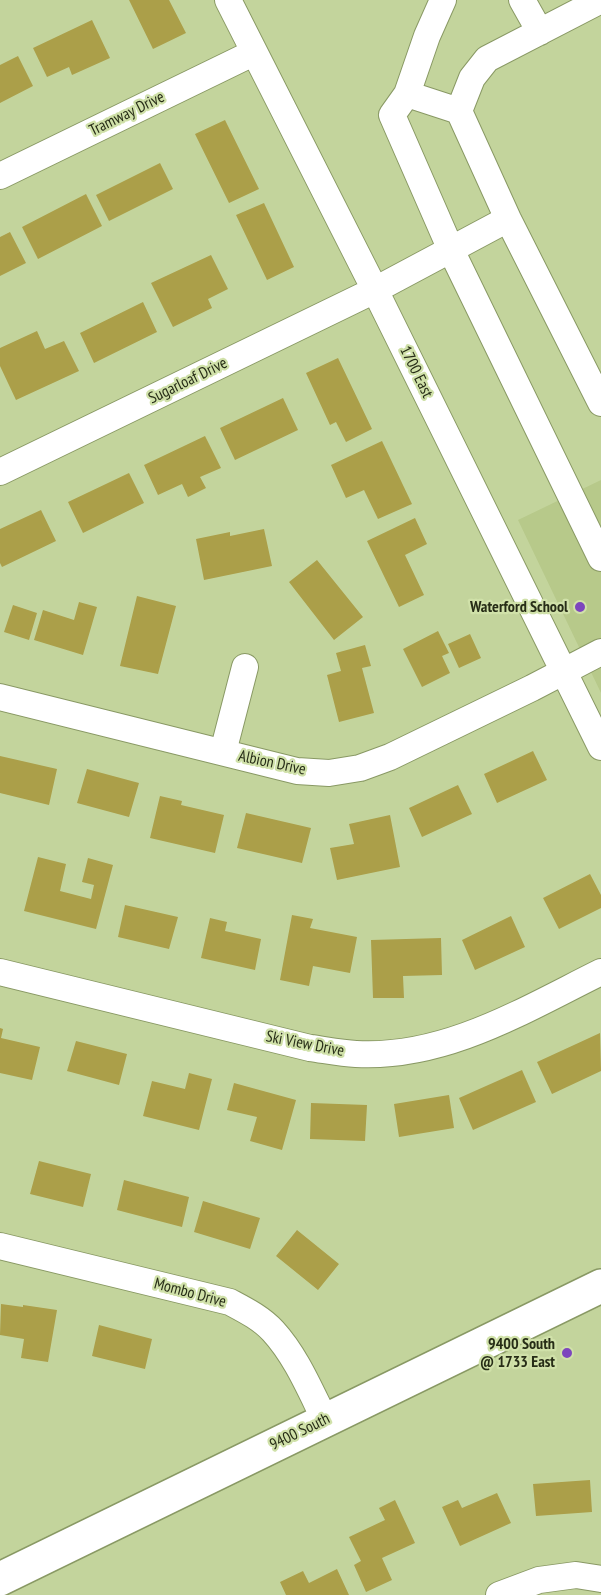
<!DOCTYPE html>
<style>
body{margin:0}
canvas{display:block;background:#c3d49c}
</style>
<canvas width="601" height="1595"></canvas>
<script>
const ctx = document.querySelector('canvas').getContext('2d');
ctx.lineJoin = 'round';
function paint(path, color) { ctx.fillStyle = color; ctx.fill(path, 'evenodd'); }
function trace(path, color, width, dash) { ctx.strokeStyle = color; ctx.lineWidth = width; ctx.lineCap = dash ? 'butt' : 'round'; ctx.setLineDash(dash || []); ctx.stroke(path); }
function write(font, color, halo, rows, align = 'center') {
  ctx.font = font + ' "PT Sans Narrow",sans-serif'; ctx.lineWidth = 4.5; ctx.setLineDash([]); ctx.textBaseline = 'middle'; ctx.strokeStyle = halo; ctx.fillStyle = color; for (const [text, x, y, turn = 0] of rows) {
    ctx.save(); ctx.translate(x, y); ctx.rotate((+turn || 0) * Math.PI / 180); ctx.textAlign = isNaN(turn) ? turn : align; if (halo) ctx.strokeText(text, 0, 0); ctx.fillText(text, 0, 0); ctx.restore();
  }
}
const built = new Path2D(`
 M 601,480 L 601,693 L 518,520 Z`);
const building = new Path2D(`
 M 129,0 L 169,0 L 186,33 L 153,49 Z
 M 92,20 L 110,58 L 72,75 L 69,67 L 47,77 L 33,48 Z
 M 18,56 L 33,86 L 0,103 L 0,65 Z
 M 225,120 L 259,189 L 229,203 L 195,134 Z
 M 160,163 L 173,189 L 109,221 L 96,195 Z
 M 86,194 L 102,226 L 38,259 L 22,227 Z
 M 264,203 L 294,267 L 267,280 L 236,215 Z
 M 10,232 L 26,263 L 0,276 L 0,237 Z
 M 211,255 L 228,289 L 208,299 L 212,308 L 173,327 L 151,283 Z
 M 143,302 L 157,332 L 94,363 L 80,333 Z
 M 37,331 L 45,349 L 64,341 L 79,371 L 16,400 L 0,366 L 0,348 Z
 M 338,358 L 372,429 L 346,442 L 336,422 L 330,425 L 306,373 Z
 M 283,398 L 298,430 L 235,460 L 220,428 Z
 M 205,436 L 221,468 L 200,477 L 206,488 L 188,497 L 182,484 L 158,495 L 144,465 Z
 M 382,441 L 412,504 L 378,519 L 364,490 L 346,498 L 331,465 Z
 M 129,473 L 144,503 L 83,533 L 68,502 Z
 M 41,510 L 56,541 L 2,567 L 0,563 L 0,529 Z
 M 415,518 L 427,544 L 405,555 L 424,595 L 399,607 L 367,541 Z
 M 264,529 L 272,566 L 204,580 L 196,539 L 230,532 L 230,536 Z
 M 317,560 L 363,617 L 334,640 L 289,582 Z
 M 137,596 L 176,606 L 158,674 L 120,666 Z
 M 79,602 L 97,607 L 83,655 L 34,640 L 43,610 L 74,620 Z
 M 13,605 L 37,613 L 29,640 L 4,632 Z
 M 438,631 L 449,653 L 442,656 L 450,673 L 422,687 L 403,649 Z
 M 470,634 L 481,658 L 459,668 L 448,644 Z
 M 365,645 L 371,666 L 362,668 L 374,713 L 339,722 L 327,675 L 341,671 L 336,653 Z
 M 533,751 L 547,780 L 497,803 L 484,774 Z
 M 0,756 L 57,769 L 49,805 L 0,793 Z
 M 87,769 L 139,783 L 129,817 L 77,803 Z
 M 458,785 L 472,814 L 422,837 L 409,808 Z
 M 160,796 L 182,801 L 181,805 L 224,815 L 215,853 L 150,838 Z
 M 246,813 L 311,828 L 302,863 L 237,848 Z
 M 390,815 L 400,867 L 337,880 L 330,848 L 354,844 L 349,824 Z
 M 38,857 L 66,864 L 60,891 L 91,899 L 94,885 L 82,882 L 88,858 L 113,865 L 96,929 L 24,911 Z
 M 590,874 L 601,895 L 601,908 L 559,929 L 543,898 Z
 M 125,905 L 178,917 L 169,949 L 118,937 Z
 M 292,915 L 313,919 L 310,928 L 357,937 L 350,973 L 313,966 L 309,986 L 280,980 Z
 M 511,916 L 525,947 L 475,970 L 462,940 Z
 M 210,918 L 227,922 L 225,931 L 261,939 L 255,970 L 201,958 Z
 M 441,938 L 442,975 L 403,976 L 404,998 L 373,998 L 371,940 Z
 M 0,1028 L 3,1029 L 1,1038 L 40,1047 L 32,1080 L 0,1073 Z
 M 600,1033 L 601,1071 L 552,1094 L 537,1062 Z
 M 76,1041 L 127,1054 L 119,1085 L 67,1071 Z
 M 522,1070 L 536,1102 L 473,1130 L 459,1098 Z
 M 189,1073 L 212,1079 L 199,1130 L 143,1116 L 152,1081 L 185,1089 Z
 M 234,1083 L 296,1100 L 282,1150 L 250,1141 L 257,1117 L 227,1110 Z
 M 449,1095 L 454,1128 L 399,1137 L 394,1104 Z
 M 311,1103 L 367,1105 L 365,1141 L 310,1139 Z
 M 39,1161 L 91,1174 L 83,1207 L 30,1194 Z
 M 124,1180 L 189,1197 L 182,1227 L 117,1210 Z
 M 203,1201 L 260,1218 L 250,1249 L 194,1232 Z
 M 297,1230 L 339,1264 L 318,1290 L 276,1256 Z
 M 1,1304 L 23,1307 L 23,1305 L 57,1310 L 48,1362 L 21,1358 L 24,1339 L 0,1335 Z
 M 99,1325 L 152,1339 L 145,1369 L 92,1356 Z
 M 590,1480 L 592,1512 L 536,1516 L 533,1484 Z
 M 497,1493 L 511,1523 L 460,1546 L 442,1507 L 458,1500 L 462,1508 Z
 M 395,1500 L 415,1543 L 382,1558 L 392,1580 L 366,1592 L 354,1565 L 361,1561 L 349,1537 L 385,1520 L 379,1508 Z
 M 337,1569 L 349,1595 L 286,1595 L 280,1582 L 303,1571 L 309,1583 Z`);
const minor = new Path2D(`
 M 228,0 L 375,290 L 601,747
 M 443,0 L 427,36 L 407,94 L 392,115 L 451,250 L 601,558
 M 522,0 L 540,32
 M 407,94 L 459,111 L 472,78 L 487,59 L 601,0
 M 459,111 L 508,219 L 601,403
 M 0,176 L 253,53
 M 0,472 L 375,290 L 508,219
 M 0,697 L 297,771 L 329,773 L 360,768 L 390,757 L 532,688 L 601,652
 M 223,752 L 245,667
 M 0,972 L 310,1048 C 325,1050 341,1053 356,1054 C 445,1059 524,1010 601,972
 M 0,1246 L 230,1302 C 245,1310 261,1318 273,1331 C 296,1356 310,1390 325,1420
 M 499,1595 L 539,1580 L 576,1575 L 601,1579`);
const major = new Path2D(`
 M 0,1579 L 601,1286`);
const markers = [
 [580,607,6,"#7d46bd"],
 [567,1353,6,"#7d46bd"]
];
const streetNames = [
 ["Tramway Drive",127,114,-26],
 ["1700 East",416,372,64],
 ["Sugarloaf Drive",188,381,-26],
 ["Albion Drive",272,763,12],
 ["Ski View Drive",305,1044,11],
 ["Mombo Drive",190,1293,15],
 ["9400 South",300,1432,-26]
];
const poiNames = [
 ["Waterford School",568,607],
 ["9400 South",555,1344],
 ["@ 1733 East",555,1362]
];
paint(built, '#b7c98a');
paint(building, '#ab9f49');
trace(minor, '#899964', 28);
trace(major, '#899964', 36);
trace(minor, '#fff', 26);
trace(major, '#fff', 33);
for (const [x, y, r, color] of markers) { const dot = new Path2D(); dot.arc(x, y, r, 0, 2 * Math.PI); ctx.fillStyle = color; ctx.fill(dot); trace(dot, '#d0e1a9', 2); }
write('16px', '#272d17', '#d0e1a9', streetNames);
write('bold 16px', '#272d17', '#d0e1a9', poiNames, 'right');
</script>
